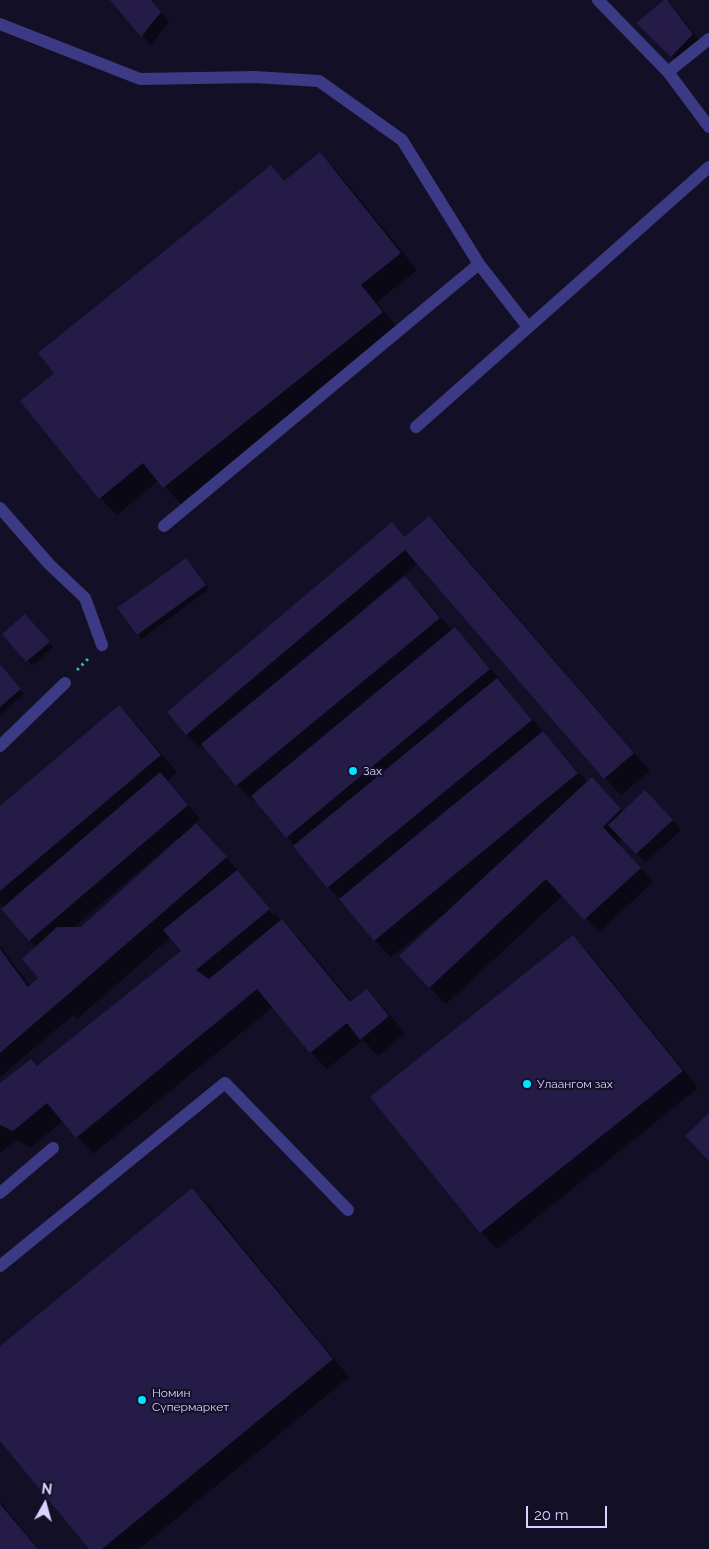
<!DOCTYPE html>
<meta charset="utf-8">
<style>
body{margin:0}
#map{position:relative;width:709px;height:1549px;overflow:hidden;background:#130f26;font-family:Raleway,sans-serif}
canvas{display:block}
.north{position:absolute;left:20px;top:1479px;width:50px;height:50px;-webkit-text-stroke:4px #130f26;paint-order:stroke;rotate:7deg;font-size:14px;font-weight:700;line-height:20px;text-align:center;color:#d9d4ff}
.north::after{content:'';display:block;margin:auto;width:18px;height:22px;background:#d9d4ff;clip-path:polygon(50% 0,100% 100%,50% 72%,0 100%)}
.scale{position:absolute;left:526px;top:1506px;width:81px;height:22px;box-sizing:border-box;border:2px solid #d9d4ff;border-top:0;padding-left:6px;font-size:15px;line-height:18px;white-space:nowrap;color:#d9d4ff;-webkit-text-stroke:4px #130f26;paint-order:stroke}
</style>
<div id="map">
<canvas width="709" height="1549"></canvas>
<div class="north">N</div>
<div class="scale">20 m</div>
</div>
<script>
const ctx = document.querySelector('canvas').getContext('2d');
ctx.lineJoin = 'round';
function paint(path, color) { ctx.fillStyle = color; ctx.fill(path, 'evenodd'); }
function trace(path, color, width, dash) { ctx.strokeStyle = color; ctx.lineWidth = width; ctx.lineCap = dash ? 'butt' : 'round'; ctx.setLineDash(dash || []); ctx.stroke(path); }
function write(font, color, halo, rows, align = 'center') {
  ctx.font = font + ' Raleway,sans-serif'; ctx.lineWidth = 4; ctx.setLineDash([]); ctx.textBaseline = 'middle'; ctx.strokeStyle = halo; ctx.fillStyle = color; for (const [text, x, y, turn = 0] of rows) {
    ctx.save(); ctx.translate(x, y); ctx.rotate((+turn || 0) * Math.PI / 180); ctx.textAlign = isNaN(turn) ? turn : align; if (halo) ctx.strokeText(text, 0, 0); ctx.fillText(text, 0, 0); ctx.restore();
  }
}
const shadow = new Path2D(`
 M 112,0 L 151,0 L 169,22 L 151,45 Z
 M 666,0 L 675,9 L 702,44 L 681,65 L 638,23 Z
 M 320,154 L 337,171 L 417,270 L 377,302 L 398,329 L 181,504 L 159,480 L 117,515 L 100,498 L 56,373 L 271,167 L 286,182 Z
 M 429,517 L 446,534 L 650,771 L 621,795 L 605,778 L 418,563 L 367,606 L 368,608 L 405,578 L 422,595 L 452,631 L 455,629 L 471,646 L 506,687 L 505,688 L 588,783 L 609,796 L 624,812 L 654,801 L 681,830 L 646,862 L 623,839 L 618,844 L 653,882 L 599,932 L 563,895 L 446,1004 L 430,987 L 442,918 L 441,916 L 391,957 L 375,940 L 340,899 L 328,887 L 295,846 L 256,800 L 254,802 L 237,785 L 203,744 L 200,747 L 187,734 L 392,524 L 405,538 Z
 M 190,564 L 209,589 L 142,639 L 138,634 Z
 M 29,620 L 53,647 L 32,666 L 4,634 Z
 M 0,666 L 24,694 L 0,715 Z
 M 119,707 L 136,724 L 177,772 L 167,781 L 200,819 L 195,824 L 242,875 L 241,876 L 249,884 L 248,885 L 273,915 L 275,914 L 299,938 L 352,1002 L 367,990 L 383,1007 L 405,1033 L 378,1056 L 363,1040 L 327,1069 L 311,1052 L 273,1007 L 93,1154 L 63,1121 L 30,1148 L 16,1140 L 0,1153 L 0,1085 L 38,1067 L 183,951 L 171,937 L 77,1019 L 73,1015 L 0,1077 L 0,946 L 30,986 L 45,988 L 37,948 L 30,940 L 0,902 L 0,807 ZM 178,838 L 180,840 L 82,928 L 73,928 Z
 M 573,937 L 590,954 L 698,1088 L 497,1249 L 481,1232 Z
 M 192,1190 L 209,1206 L 349,1377 L 139,1549 L 91,1549 L 0,1439 L 0,1347 Z
 M 0,1502 L 39,1549 L 0,1549 Z`);
const building = new Path2D(`
 M 110,0 L 151,0 L 161,12 L 141,37 Z
 M 664,0 L 667,0 L 693,34 L 671,57 L 636,23 Z
 M 320,152 L 401,253 L 361,285 L 383,312 L 163,488 L 143,463 L 99,499 L 20,401 L 54,373 L 38,353 L 271,165 L 284,181 Z
 M 429,516 L 634,753 L 604,779 L 405,550 L 186,735 L 167,712 L 392,522 L 404,537 Z
 M 186,558 L 206,585 L 137,635 L 117,608 Z
 M 405,576 L 440,618 L 236,786 L 201,744 Z
 M 25,614 L 50,642 L 26,662 L 2,634 Z
 M 455,627 L 490,669 L 286,838 L 251,796 Z
 M 0,664 L 21,689 L 0,707 Z
 M 497,678 L 532,720 L 327,888 L 293,846 Z
 M 119,705 L 161,755 L 0,891 L 0,806 Z
 M 543,731 L 578,773 L 374,941 L 339,899 Z
 M 160,772 L 188,805 L 29,941 L 1,909 Z
 M 592,777 L 621,809 L 603,827 L 641,868 L 584,920 L 546,879 L 429,988 L 399,956 Z
 M 645,790 L 673,820 L 636,854 L 608,825 Z
 M 196,823 L 227,857 L 0,1053 L 0,949 L 28,987 L 38,978 L 22,959 L 57,927 L 81,927 Z
 M 237,870 L 270,909 L 196,970 L 209,979 L 282,919 L 350,1002 L 367,989 L 389,1016 L 360,1040 L 347,1023 L 310,1053 L 257,989 L 76,1138 L 47,1103 L 13,1131 L 0,1125 L 0,1083 L 31,1059 L 37,1066 L 181,951 L 163,930 Z
 M 573,935 L 683,1071 L 480,1233 L 370,1097 Z
 M 709,1113 L 709,1161 L 685,1136 Z
 M 192,1188 L 333,1359 L 102,1549 L 89,1549 L 0,1441 L 0,1346 Z
 M 0,1504 L 38,1549 L 0,1549 Z`);
const path = new Path2D(`
 M 77,670 L 89,658`);
const minor = new Path2D(`
 M 598,0 L 668,72 L 709,127
 M 0,24 L 140,79 L 255,77 L 319,81 L 402,140 L 479,264 L 528,327
 M 668,72 L 709,39
 M 416,427 L 709,167
 M 0,508 L 49,564 L 85,598 L 102,645
 M 164,526 L 479,264
 M 0,746 L 65,683
 M 0,1193 L 53,1148
 M 0,1266 L 225,1083 L 348,1210`);
const markers = [
 [353,771,5,"#00e5ff"],
 [527,1084,5,"#00e5ff"],
 [142,1400,5,"#00e5ff"]
];
const poiNames = [
 ["Зах",363,771],
 ["Улаангом зах",537,1084],
 ["Номин",152,1393],
 ["Сүпермаркет",152,1407]
];
paint(shadow, '#0007');
paint(building, '#241b47');
trace(path, '#2fb8b0', 3, [2.5, 4]);
trace(minor, '#3d3a85', 12);
for (const [x, y, r, color] of markers) { const dot = new Path2D(); dot.arc(x, y, r, 0, 2 * Math.PI); ctx.fillStyle = color; ctx.fill(dot); trace(dot, '#130f26', 2); }
write('12px', '#d9d4ff', '#130f26', poiNames, 'left');
</script>
